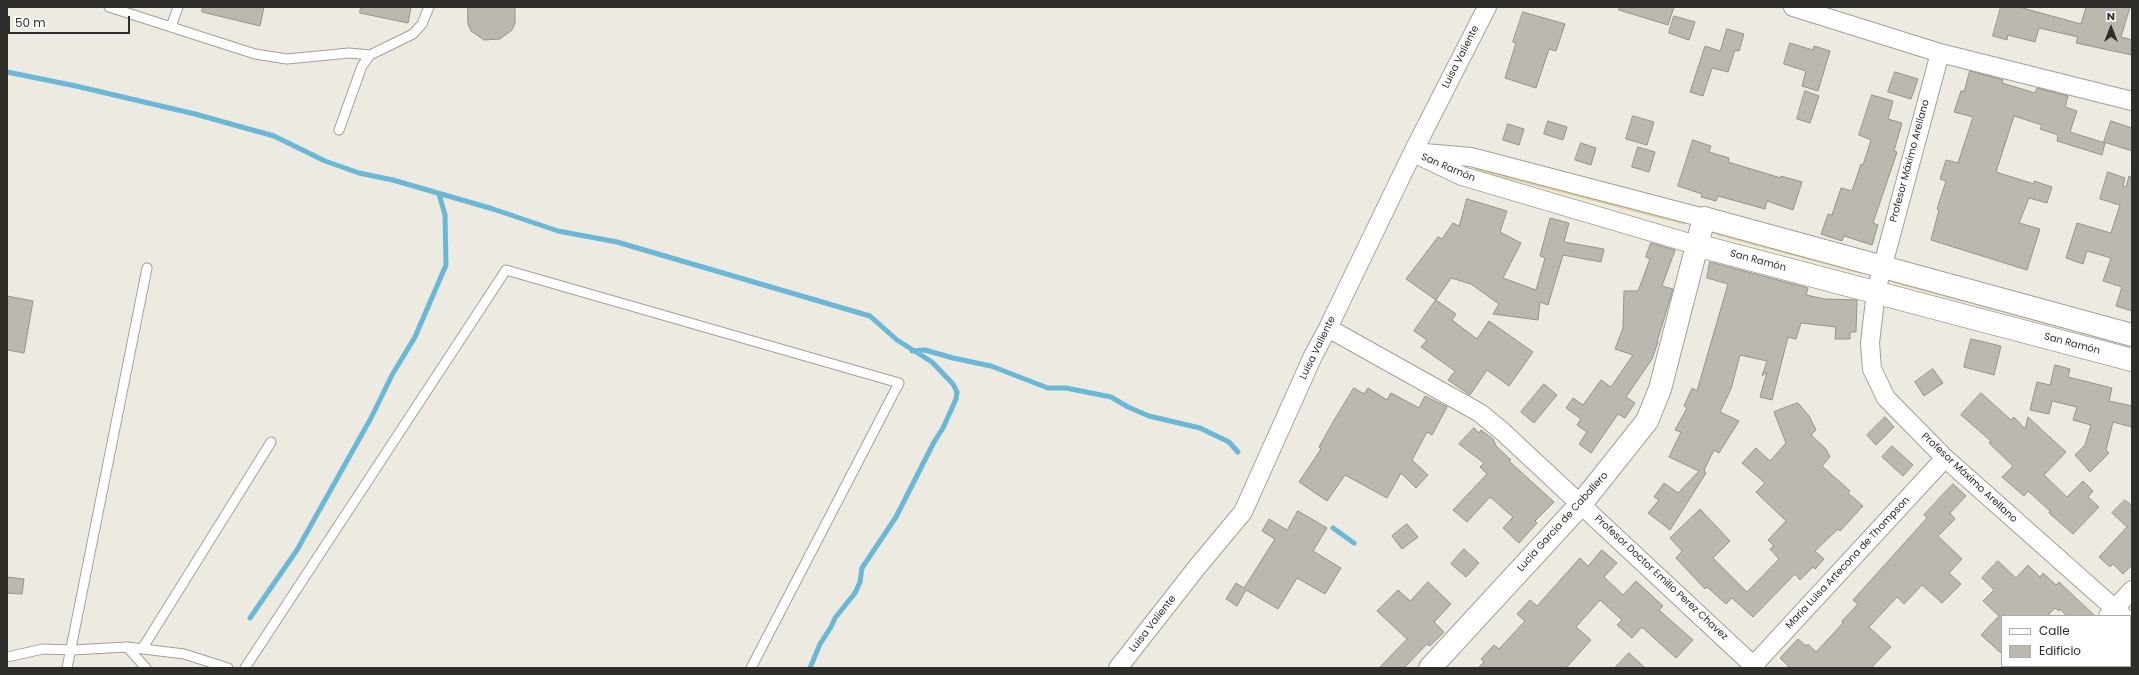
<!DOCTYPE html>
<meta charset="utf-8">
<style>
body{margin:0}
#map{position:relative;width:2139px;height:675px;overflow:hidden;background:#eceae1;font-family:Poppins,sans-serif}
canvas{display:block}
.frame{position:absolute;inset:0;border:8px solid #2e2d2a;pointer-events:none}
.legend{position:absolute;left:2001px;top:615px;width:130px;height:52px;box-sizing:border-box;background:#fff;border:1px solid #ababaa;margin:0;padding:5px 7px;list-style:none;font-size:12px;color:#2e2d2a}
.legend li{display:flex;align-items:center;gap:8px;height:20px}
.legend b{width:20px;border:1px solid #ababaa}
.north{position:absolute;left:2091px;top:8px;width:40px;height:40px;-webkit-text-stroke:3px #fff;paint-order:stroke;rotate:0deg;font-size:11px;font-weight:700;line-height:16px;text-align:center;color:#2e2d2a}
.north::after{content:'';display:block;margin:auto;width:14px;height:18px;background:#2e2d2a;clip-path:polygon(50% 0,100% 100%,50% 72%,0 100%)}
.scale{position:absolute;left:8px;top:16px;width:122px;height:18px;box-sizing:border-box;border:2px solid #2e2d2a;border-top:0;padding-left:5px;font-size:12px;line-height:14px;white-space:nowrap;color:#2e2d2a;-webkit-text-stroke:3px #fff;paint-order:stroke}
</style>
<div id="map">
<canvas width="2139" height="675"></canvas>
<div class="frame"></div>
<ul class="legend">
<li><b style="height:5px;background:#fff"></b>Calle</li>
<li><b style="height:11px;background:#bbb8b0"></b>Edificio</li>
</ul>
<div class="north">N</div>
<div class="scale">50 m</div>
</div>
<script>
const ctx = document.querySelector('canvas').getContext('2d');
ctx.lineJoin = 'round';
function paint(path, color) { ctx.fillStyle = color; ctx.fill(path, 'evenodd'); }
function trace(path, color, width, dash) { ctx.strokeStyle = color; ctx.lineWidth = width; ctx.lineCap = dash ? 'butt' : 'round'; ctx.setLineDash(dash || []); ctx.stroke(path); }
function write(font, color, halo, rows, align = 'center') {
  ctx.font = font + ' Poppins,sans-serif'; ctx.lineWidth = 3; ctx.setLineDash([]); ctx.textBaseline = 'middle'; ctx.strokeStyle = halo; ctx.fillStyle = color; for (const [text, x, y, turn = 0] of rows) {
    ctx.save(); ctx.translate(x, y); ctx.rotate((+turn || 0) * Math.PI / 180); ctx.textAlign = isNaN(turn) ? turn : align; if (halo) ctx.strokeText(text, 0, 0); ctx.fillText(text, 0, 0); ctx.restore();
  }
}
const green = new Path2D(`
 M 1474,167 L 1685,222 L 1685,225 L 1474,170 Z
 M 1715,232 L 1863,271 L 1863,273 L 1861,274 L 1716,235 Z
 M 1892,281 L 2132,343 L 2132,347 L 1893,283 Z`);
const stream = new Path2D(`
 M 7,72 L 76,86 L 195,114 L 274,136 L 325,161 L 359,173 L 393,180 L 493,209 L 558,231 L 617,242 L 870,316 L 897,340 L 932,362 L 953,384 L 957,392 L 956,399 L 943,428 L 934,442 L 896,517 L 862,568 L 860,582 L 855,593 L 835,618 L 831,627 L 820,644 L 810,668
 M 912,351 L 925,350 L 953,358 L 991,366 L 1048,388 L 1066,388 L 1111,397 L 1128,407 L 1149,416 L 1200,428 L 1229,442 L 1238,452
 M 1333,528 L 1354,543
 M 250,618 L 297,550 L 371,418 L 392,375 L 415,337 L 446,265 L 445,215 L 439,194`);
const building = new Path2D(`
 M 203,7 L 264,7 L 260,26 L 202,12 Z
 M 361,7 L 411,7 L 408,23 L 360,13 Z
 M 468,7 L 515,7 L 515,23 L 512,30 L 500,39 L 484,40 L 471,31 L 468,24 Z
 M 1620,7 L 1674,7 L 1668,25 L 1619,10 Z
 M 2001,7 L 2019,7 L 2081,24 L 2086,7 L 2130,7 L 2121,37 L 2132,40 L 2132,55 L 2076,43 L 2078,37 L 2039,28 L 2035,42 L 2008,35 L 2007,40 L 1993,36 Z
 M 1523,12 L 1565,24 L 1556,51 L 1549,49 L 1536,88 L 1505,78 L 1516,43 L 1513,42 Z
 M 1674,16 L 1695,22 L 1689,40 L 1669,33 Z
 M 1727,29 L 1744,34 L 1739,51 L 1735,50 L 1728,72 L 1712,68 L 1703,96 L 1690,92 L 1705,46 L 1720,51 Z
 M 1790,43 L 1813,50 L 1814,46 L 1830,51 L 1818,91 L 1802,86 L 1806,71 L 1784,64 Z
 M 1970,71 L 2003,80 L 2002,83 L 2035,93 L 2037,88 L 2068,96 L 2065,107 L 2077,111 L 2070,132 L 2105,143 L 2102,155 L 2057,141 L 2058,135 L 2040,129 L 2042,125 L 2014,116 L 1996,172 L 2034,184 L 2034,181 L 2052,187 L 2047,203 L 2029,198 L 2019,223 L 2040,229 L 2027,270 L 1931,240 L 1939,210 L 1937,209 L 1946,181 L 1940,179 L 1946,160 L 1958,163 L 1973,117 L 1954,112 L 1961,91 L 1964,91 Z
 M 1895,72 L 1918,79 L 1911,99 L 1888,92 Z
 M 1805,91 L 1819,96 L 1810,123 L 1797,119 Z
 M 1872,95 L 1893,101 L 1888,119 L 1902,123 L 1894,151 L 1897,152 L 1873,223 L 1878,225 L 1872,245 L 1844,236 L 1842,241 L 1821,234 L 1828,214 L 1832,215 L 1841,188 L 1852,191 L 1861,164 L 1863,165 L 1871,140 L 1859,135 Z
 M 1633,116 L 1654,122 L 1647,145 L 1626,139 Z
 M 1548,121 L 1567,127 L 1563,140 L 1544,134 Z
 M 2111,121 L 2132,128 L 2132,151 L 2104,142 Z
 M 1508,124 L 1524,129 L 1519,145 L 1503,140 Z
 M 1693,140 L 1711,146 L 1709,152 L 1729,158 L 1728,162 L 1781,178 L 1781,176 L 1802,182 L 1793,210 L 1767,201 L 1765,209 L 1718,196 L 1716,201 L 1701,197 L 1702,194 L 1678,186 Z
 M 1581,143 L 1596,148 L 1591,165 L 1575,160 Z
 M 1638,147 L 1655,152 L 1649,172 L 1632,167 Z
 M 2108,172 L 2125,178 L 2123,186 L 2126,187 L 2129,176 L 2132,177 L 2132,311 L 2116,306 L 2122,287 L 2103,281 L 2111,258 L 2087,251 L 2083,264 L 2066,258 L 2077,223 L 2111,233 L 2120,205 L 2100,199 Z
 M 1467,199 L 1507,211 L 1500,232 L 1521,243 L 1503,278 L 1536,290 L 1545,258 L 1540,256 L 1550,218 L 1569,223 L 1564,242 L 1604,249 L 1601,262 L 1563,255 L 1548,305 L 1540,302 L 1538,320 L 1493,314 L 1499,304 L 1471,284 L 1451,278 L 1436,300 L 1406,279 L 1438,237 L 1442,239 L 1453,223 L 1459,226 Z
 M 1651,243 L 1675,250 L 1662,286 L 1673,289 L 1657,342 L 1658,342 L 1652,359 L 1626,397 L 1635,403 L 1625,418 L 1618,414 L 1591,453 L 1579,444 L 1587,432 L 1577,425 L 1581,419 L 1566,408 L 1573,398 L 1583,405 L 1601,380 L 1611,387 L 1633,355 L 1615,349 L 1623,328 L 1624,291 L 1638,291 L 1650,259 L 1646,257 Z
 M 1710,262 L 1808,288 L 1806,295 L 1825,299 L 1857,300 L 1856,332 L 1850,332 L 1850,339 L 1835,339 L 1836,327 L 1801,323 L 1796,339 L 1788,337 L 1772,400 L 1760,397 L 1767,372 L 1762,376 L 1767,361 L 1740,355 L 1731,389 L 1720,412 L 1739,421 L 1719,453 L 1714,450 L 1704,470 L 1706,473 L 1670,530 L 1648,513 L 1659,500 L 1654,497 L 1664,483 L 1678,493 L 1699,471 L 1669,457 L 1681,432 L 1675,430 L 1687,408 L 1684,406 L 1692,388 L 1697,391 L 1728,284 L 1707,278 Z
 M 7,296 L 33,301 L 24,353 L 7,350 Z
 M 1436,300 L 1456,314 L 1452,320 L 1477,339 L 1489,321 L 1533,352 L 1509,386 L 1487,370 L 1470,395 L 1448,380 L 1455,371 L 1421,347 L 1427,340 L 1414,331 Z
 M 1971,339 L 2001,346 L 1994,375 L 1964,367 Z
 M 2055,365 L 2070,369 L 2068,377 L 2112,388 L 2109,401 L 2132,406 L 2132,427 L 2113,422 L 2106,450 L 2109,453 L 2090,472 L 2075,455 L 2085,445 L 2091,425 L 2073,420 L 2077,407 L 2052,401 L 2049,414 L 2030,410 L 2037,382 L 2050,385 Z
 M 1933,369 L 1943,383 L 1924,396 L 1915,382 Z
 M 1544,384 L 1557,395 L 1534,423 L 1521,412 Z
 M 1354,388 L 1364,394 L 1368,388 L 1387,400 L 1391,393 L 1419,408 L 1425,396 L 1447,407 L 1432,435 L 1427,432 L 1412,460 L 1428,475 L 1416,488 L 1401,473 L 1387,498 L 1345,475 L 1327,501 L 1299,482 L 1321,449 L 1319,447 L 1333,422 Z
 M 1981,393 L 2011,420 L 2014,417 L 2025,429 L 2028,417 L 2066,452 L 2044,475 L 2067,497 L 2083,481 L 2093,491 L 2088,497 L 2099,507 L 2073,534 L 2049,513 L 2050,511 L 2028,491 L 2024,496 L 2002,477 L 2013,466 L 1989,443 L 1991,441 L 1961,415 Z
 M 1798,403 L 1809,416 L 1816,430 L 1811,435 L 1826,449 L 1830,457 L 1822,466 L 1850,491 L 1848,493 L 1863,506 L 1840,531 L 1838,529 L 1815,551 L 1824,559 L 1815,569 L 1813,567 L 1800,580 L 1795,574 L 1753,617 L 1732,598 L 1726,604 L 1707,587 L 1705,589 L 1676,558 L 1682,551 L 1670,538 L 1700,509 L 1730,541 L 1713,558 L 1747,592 L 1779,559 L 1770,549 L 1774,546 L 1768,540 L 1786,521 L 1756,492 L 1765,483 L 1742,463 L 1756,448 L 1770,461 L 1786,443 L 1774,412 Z
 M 1885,417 L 1894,427 L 1876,445 L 1867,435 Z
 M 1474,428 L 1479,433 L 1481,430 L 1493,439 L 1496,446 L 1511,460 L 1509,461 L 1554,502 L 1535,521 L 1537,523 L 1519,543 L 1503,528 L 1513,517 L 1490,497 L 1467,522 L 1453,510 L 1487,474 L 1480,467 L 1484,463 L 1459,444 Z
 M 1892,446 L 1913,465 L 1903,476 L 1882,457 Z
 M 1953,484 L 1966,496 L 1950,513 L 1955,519 L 1938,536 L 1962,559 L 1949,573 L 1961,584 L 1942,603 L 1922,585 L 1904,604 L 1897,597 L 1869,627 L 1891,647 L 1871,668 L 1790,668 L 1780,658 L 1798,639 L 1806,646 L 1808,644 L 1816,652 L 1843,623 L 1842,621 L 1858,604 L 1853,600 L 1927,518 L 1924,515 Z
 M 2125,500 L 2132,506 L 2132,565 L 2123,574 L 2113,564 L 2110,567 L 2099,557 L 2127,527 L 2112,513 Z
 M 1298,511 L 1327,528 L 1313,551 L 1341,568 L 1325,594 L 1297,578 L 1278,609 L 1246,590 L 1237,606 L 1226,599 L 1236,583 L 1244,588 L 1275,539 L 1262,531 L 1269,519 L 1287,530 Z
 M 1407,524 L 1418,537 L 1402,549 L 1392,536 Z
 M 1464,549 L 1479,563 L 1466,577 L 1451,564 Z
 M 1602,550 L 1617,563 L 1604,577 L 1623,595 L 1636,581 L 1663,606 L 1659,610 L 1693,640 L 1676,658 L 1643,628 L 1641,628 L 1632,638 L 1617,625 L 1622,620 L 1600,600 L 1576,627 L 1591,640 L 1566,668 L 1478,668 L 1484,662 L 1481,659 L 1494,645 L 1499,649 L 1525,621 L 1517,614 L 1530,600 L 1537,606 L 1580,558 L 1588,566 Z
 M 1998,561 L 2016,578 L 2028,565 L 2040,577 L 2043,573 L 2056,585 L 2059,582 L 2095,616 L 2067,616 L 2060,609 L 2059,611 L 2055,608 L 2047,616 L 2002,616 L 2002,654 L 1981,635 L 1999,616 L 1983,601 L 1994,590 L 1982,578 Z
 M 7,577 L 24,579 L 22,594 L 7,593 Z
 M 1428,582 L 1451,604 L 1434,622 L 1444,632 L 1430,646 L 1427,644 L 1404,668 L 1379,668 L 1407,639 L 1377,611 L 1398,590 L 1410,601 Z
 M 1629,653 L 1645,668 L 1615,668 Z`);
const service = new Path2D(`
 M 109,7 L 255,54 L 287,59 L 349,53 L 370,55
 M 171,27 L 178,7
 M 339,130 L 362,66 L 370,55 L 413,34 L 422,24 L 429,7
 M 127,647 L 146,668
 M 142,649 L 271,442
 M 7,657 L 43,649 L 72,650 L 127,647 L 184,654 L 228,668
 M 67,668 L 147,268
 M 245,668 L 506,270 L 899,383 L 751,668`);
const minor = new Path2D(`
 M 1793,7 L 1940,53 L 2132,101
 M 1940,53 L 1876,291 L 1870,343 L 1872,369 L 1886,398 L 1945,458 L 2123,616
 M 1413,152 L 1471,157 L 1704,218
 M 1422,157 L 1462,176 L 1696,245
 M 1328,328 L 1480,413 L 1503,432 L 1756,668
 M 2108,616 L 2132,590
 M 1118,668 L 1198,566 L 1243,512 L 1313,356 L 1328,328 L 1413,152 L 1487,7
 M 1751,668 L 1945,458
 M 2059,668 L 2061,666`);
const tertiary = new Path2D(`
 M 1696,245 L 2132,360
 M 1430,668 L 1581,504 L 1647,421 L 1660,389 L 1704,218 L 2132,335`);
const streetNames = [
 ["Luisa Valiente",1461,57,-63],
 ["Profesor Máximo Arellano",1910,161,-75],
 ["San Ramón",1448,168,23],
 ["San Ramón",1758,261,15],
 ["San Ramón",2072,344,15],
 ["Luisa Valiente",1318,348,-64],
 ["Profesor Máximo Arellano",1969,478,43],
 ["Lucia Garcia de Caballero",1563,522,-48],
 ["Maria Luisa Artecona de Thompson",1848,563,-47],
 ["Profesor Doctor Emilio Perez Chavez",1661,578,43],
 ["Luisa Valiente",1153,624,-52]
];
paint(green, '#e6d399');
trace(stream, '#6ab8d6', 5);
paint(building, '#bbb8b0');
trace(building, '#95938b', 1);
trace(service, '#a2a097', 11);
trace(minor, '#a2a097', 20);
trace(tertiary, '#a2a097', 24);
trace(service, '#fff', 9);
trace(minor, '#fff', 18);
trace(tertiary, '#fff', 22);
write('10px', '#2e2d2a', '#fff', streetNames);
</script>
